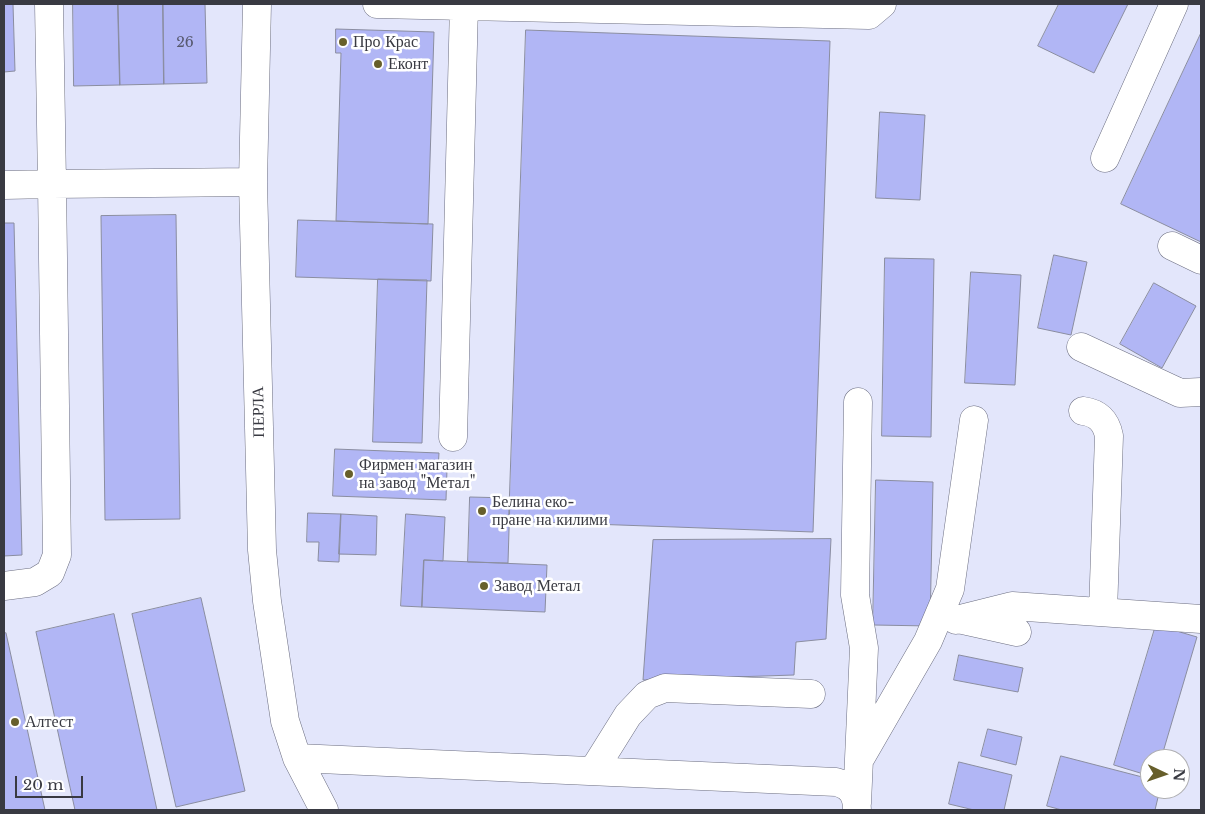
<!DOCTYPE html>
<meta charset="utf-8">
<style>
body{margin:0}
#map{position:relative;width:1205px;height:814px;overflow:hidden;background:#e3e6fb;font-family:"Libre Baskerville",serif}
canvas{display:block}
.frame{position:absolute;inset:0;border:5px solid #393a42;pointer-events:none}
.north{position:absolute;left:1140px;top:749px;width:50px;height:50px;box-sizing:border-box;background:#fff;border:1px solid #b0b0b3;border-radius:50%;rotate:93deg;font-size:14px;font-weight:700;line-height:20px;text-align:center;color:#393a42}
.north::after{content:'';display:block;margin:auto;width:18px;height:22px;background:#675f2b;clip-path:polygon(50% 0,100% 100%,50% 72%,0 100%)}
.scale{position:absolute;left:15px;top:776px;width:68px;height:22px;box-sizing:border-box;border:2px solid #393a42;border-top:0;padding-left:6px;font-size:15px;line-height:18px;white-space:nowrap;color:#393a42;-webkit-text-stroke:4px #fff;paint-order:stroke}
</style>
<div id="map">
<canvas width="1205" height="814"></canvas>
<div class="frame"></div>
<div class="north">N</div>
<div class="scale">20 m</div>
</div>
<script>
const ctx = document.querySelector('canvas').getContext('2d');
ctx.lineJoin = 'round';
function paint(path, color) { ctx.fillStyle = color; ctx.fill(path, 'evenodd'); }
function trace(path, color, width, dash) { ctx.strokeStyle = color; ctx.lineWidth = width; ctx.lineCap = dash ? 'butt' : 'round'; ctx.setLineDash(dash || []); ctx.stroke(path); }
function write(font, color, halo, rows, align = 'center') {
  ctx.font = font + ' "Libre Baskerville",serif'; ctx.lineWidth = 5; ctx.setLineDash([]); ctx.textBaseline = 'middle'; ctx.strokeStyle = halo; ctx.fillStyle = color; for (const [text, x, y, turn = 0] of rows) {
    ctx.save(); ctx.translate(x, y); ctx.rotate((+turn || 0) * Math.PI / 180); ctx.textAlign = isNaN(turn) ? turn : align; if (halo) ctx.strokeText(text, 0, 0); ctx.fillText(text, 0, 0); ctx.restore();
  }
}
const building = new Path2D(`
 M 4,4 L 13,4 L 15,71 L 4,72 Z
 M 73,4 L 118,4 L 120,85 L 74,86 Z
 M 118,4 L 163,4 L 164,84 L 120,85 Z
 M 163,4 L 205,4 L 207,83 L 164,84 Z
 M 1059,4 L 1128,4 L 1094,73 L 1038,46 Z
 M 336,29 L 434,32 L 428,224 L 336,221 L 341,53 L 336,53 Z
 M 526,30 L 830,41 L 813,532 L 509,521 Z
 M 1201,33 L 1201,242 L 1121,204 Z
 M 880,112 L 925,115 L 920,200 L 876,198 Z
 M 176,215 L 180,519 L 105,520 L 101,216 Z
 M 298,220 L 433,224 L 431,281 L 296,277 Z
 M 4,223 L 14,223 L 22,555 L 4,556 Z
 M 1054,255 L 1087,262 L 1071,335 L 1038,328 Z
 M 885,258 L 934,259 L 931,437 L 882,436 Z
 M 971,272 L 1021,275 L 1015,385 L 965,383 Z
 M 378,279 L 427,280 L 422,443 L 373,442 Z
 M 1154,283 L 1196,306 L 1162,368 L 1120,344 Z
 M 335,449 L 439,453 L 438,469 L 447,469 L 446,500 L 333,496 Z
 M 876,480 L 933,482 L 930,626 L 873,625 Z
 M 470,497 L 510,498 L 508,563 L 468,562 Z
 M 308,513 L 341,514 L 339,562 L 318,561 L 319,542 L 307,542 Z
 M 341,514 L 377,516 L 376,555 L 339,554 Z
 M 406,514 L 445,517 L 443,561 L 424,560 L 422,607 L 401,606 Z
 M 831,539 L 826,639 L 796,642 L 794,675 L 643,680 L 653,540 Z
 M 424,560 L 547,565 L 545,612 L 422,607 Z
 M 201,598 L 245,791 L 176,807 L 132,614 Z
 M 114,614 L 157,810 L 75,810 L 36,632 Z
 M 1156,625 L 1197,637 L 1161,759 L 1150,759 L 1150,776 L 1114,765 Z
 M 6,633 L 45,810 L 4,810 L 4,634 Z
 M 959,655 L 1023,668 L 1018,692 L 954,680 Z
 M 988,729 L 1022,737 L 1016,765 L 981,756 Z
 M 1061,756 L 1150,779 L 1150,789 L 1160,789 L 1155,810 L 1062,810 L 1047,806 Z
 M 959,762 L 1012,775 L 1004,810 L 974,810 L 949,804 Z`);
const minor = new Path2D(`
 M 49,4 L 52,184 L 253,182
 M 257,4 L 253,182 L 262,550 L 267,601 L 285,721 L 297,758 L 324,810
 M 377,4 L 869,15 L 882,4
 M 1105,158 L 1174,4
 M 4,185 L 52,184 L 57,555 L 50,573 L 35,582 L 4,586
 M 1172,246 L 1201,260
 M 1081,347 L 1180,393 L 1201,392
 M 1083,411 C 1098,413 1106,421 1109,436 L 1103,612
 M 453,437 L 464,5
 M 956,620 L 1012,606 L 1201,619
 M 963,620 L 1017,632
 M 861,757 L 928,641 L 950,589 L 974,420
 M 297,758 L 836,782 C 852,786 857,795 857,810
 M 593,771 L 628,715 L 647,695 L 665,688 L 811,694
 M 857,803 L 864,648 L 855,595 L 858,402`);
const markers = [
 [343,42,5,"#675f2b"],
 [378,64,5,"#675f2b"],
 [349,474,5,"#675f2b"],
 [482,511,5,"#675f2b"],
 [484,586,5,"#675f2b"],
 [15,722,5,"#675f2b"]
];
const numberNames = [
 ["26",185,43]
];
const poiNames = [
 ["Про Крас",353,42],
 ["Еконт",388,64],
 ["Фирмен магазин",359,465],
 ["на завод \"Метал\"",359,483],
 ["Белина еко-",492,502],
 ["пране на килими",492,520],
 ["Завод Метал",494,586],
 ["Алтест",25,722]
];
const streetNames = [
 ["ПЕРЛА",259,412,-91]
];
paint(building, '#b1b6f5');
trace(building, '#8a8da0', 1);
trace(minor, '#6c6e81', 29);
trace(minor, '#fff', 28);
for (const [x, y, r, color] of markers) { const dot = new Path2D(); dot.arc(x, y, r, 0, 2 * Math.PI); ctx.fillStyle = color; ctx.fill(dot); trace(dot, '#fff', 2); }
write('14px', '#57596f', null, numberNames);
write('16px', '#393a42', '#fff', poiNames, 'left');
write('16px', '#393a42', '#fff', streetNames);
</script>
